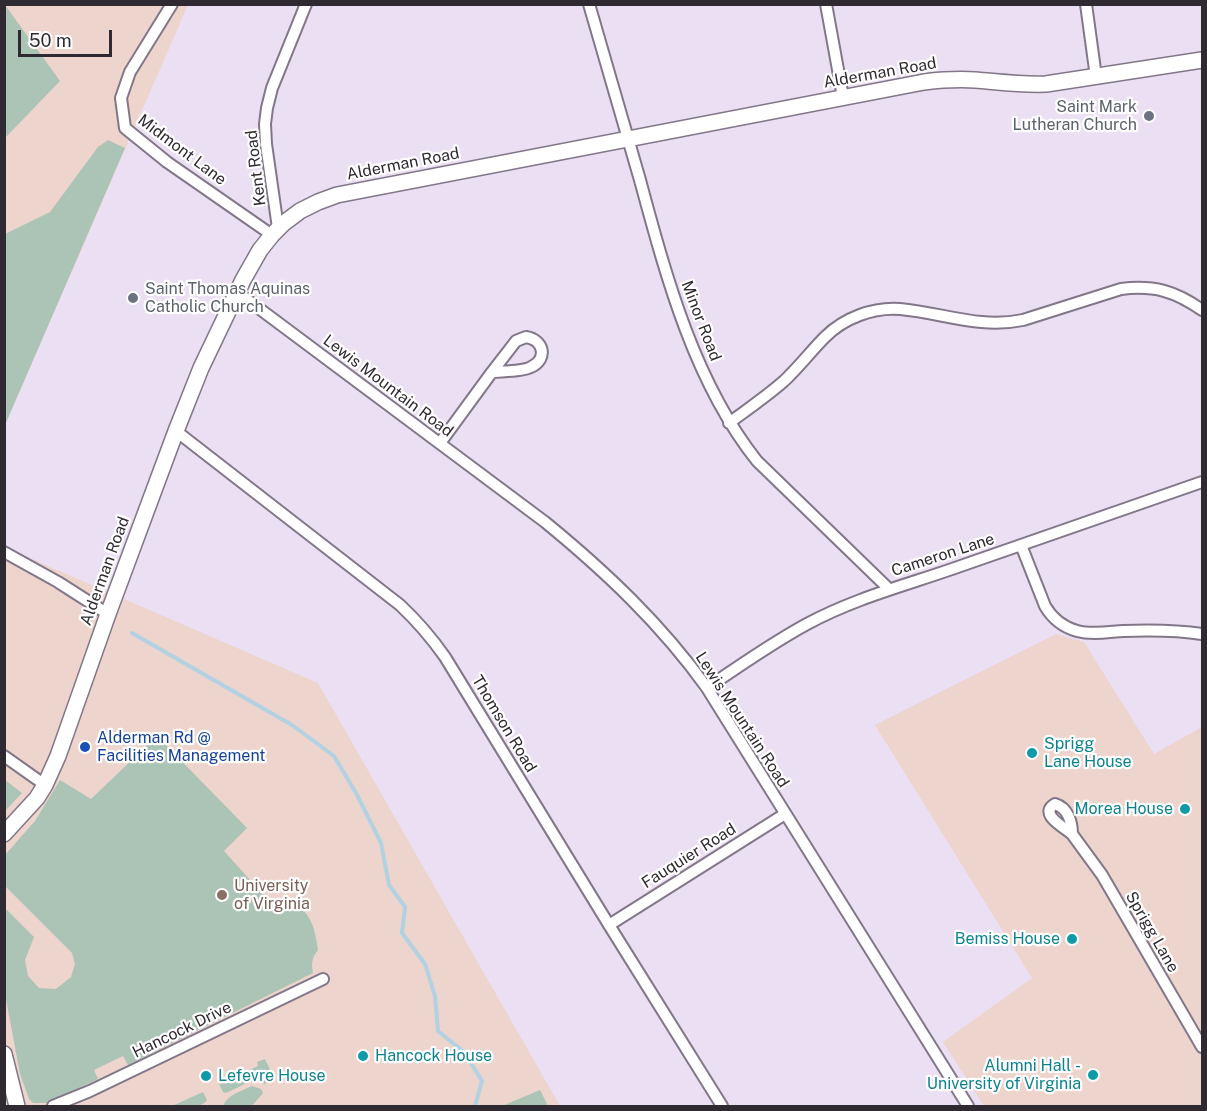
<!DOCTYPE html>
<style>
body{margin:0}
#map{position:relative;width:1207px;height:1111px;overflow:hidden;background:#ebdff3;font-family:"Public Sans",sans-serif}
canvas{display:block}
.frame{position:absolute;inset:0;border:6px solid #2f2a32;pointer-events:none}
.scale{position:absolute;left:18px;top:30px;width:94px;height:27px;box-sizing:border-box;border:3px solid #2f2a32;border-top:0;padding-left:8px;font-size:18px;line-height:21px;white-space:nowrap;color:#2f2a32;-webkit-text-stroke:4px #fff;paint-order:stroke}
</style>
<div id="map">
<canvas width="1207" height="1111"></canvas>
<div class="frame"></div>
<div class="scale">50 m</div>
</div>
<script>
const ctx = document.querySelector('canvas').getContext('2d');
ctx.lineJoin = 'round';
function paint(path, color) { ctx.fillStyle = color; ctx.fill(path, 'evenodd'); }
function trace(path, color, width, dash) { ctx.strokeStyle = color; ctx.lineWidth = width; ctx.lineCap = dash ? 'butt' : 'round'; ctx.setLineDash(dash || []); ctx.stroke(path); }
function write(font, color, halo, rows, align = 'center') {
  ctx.font = font + ' "Public Sans",sans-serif'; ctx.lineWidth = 4.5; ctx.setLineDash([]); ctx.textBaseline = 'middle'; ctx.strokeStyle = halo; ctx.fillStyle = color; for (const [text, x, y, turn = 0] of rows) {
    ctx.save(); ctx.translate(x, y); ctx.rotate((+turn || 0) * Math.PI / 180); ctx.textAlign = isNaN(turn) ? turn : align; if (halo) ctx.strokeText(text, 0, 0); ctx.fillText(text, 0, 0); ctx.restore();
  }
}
const education = new Path2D(`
 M 5,5 L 188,5 L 5,425 Z
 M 4,547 L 318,683 L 560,1106 L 5,1106 Z
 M 1056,634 L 1084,642 L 1154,754 L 1202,727 L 1202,1106 L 984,1106 L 943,1042 L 1032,978 L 875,725 Z`);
const green = new Path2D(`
 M 5,5 L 60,81 L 5,138 L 4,5 Z
 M 108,140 L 125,148 L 5,425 L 5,234 L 50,212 L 98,147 Z
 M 157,736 L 247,828 L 224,851 L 268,900 L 286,897 C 310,912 314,922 318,950 C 312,957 311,964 313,973 L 128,1065 L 123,1056 L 94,1070 L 98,1079 L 47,1103 L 33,1103 L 29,1099 L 20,1074 L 5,994 L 5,908 L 34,937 L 25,960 L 28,976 L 39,988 L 56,989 L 71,977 L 75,964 L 72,953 L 5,886 L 5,855 L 35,821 L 60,780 L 91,799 Z
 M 5,780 L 22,793 L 5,811 Z
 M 265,1059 L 275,1080 L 264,1084 L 259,1080 L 253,1080 L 226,1093 L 223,1092 L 219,1084 L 258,1066 L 257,1062 Z
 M 252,1086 L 261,1089 L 263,1093 L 252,1106 L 223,1106 C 227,1095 241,1091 252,1086 Z
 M 540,1090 L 548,1106 L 502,1106 Z
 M 203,1092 L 207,1100 C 200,1110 184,1107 172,1106 Z`);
const stream = new Path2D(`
 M 132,633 L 292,725 L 334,756 L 356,793 L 381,843 L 389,885 L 405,907 L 402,933 L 425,964 L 435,996 L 438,1031 L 464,1052 L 482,1081 L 475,1106`);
const street = new Path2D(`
 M 172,4 L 130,72 L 121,98 L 125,128 L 167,162 L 272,235
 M 589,4 C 606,63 623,122 640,180 C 666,276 694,382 757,461 L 889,589
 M 826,4 L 843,97
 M 1086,4 L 1096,77
 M 278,228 L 266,144 L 265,124 L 267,108 L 272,88 L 306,4
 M 237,292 L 545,522 C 606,572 661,624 707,688 L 968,1106
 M 526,337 C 544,340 548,359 531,367 C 522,372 503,371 492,372 L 516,341 Z
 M 729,423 C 748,409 767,396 784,381 C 799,367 811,351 825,337 C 844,318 873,307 900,309 C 944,313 979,329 1023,320 L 1121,289 C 1154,285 1175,291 1202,310
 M 176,431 L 400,605 C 417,621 431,637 445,657 L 609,925 L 722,1106
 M 440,443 L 492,372
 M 1021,545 L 1045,606 C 1052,618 1063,627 1077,631 C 1092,635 1108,632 1123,631 C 1150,630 1176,630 1202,634
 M 4,552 L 58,582 L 108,614
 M 707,688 C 739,666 772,643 807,624 C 853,599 903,586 952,569 C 1035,540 1119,511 1202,482
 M 4,756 L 45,785
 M 1055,804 C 1068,808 1072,822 1072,834 C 1064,827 1038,814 1055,804 Z
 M 1072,834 L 1102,875 L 1202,1047
 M 609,925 L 785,814
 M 53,1106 L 90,1091 L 323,979`);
const secondary = new Path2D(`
 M 4,834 L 37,798 L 45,785 L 58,756 L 108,614 L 176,431 L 201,368 L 243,280 L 260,250 L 272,235 L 284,223 L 300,211 L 318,202 L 337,195 L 924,82 C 941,80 958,79 975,80 C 1000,82 1021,85 1046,84 L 1202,60
 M 4,1054 L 17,1106`);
const markers = [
 [1149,116,6,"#6b7280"],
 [133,298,6,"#6b7280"],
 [85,747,6,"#1a4fb4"],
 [1032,753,6,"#0f9aa8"],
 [1185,809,6,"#0f9aa8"],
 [222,895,6,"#8d6e63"],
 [1072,939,6,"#0f9aa8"],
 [363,1056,6,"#0f9aa8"],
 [1093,1075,6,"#0f9aa8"],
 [206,1076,6,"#0f9aa8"]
];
const streetNames = [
 ["Alderman Road",880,73,-10],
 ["Midmont Lane",182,150,37],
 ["Alderman Road",403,164,-11],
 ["Kent Road",256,168,-97],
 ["Minor Road",701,321,69],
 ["Lewis Mountain Road",388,386,37],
 ["Cameron Lane",943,555,-18],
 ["Alderman Road",105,571,-70],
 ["Lewis Mountain Road",742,720,57],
 ["Thomson Road",504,724,59],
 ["Fauquier Road",689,856,-32],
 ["Sprigg Lane",1152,932,60],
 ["Hancock Drive",182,1030,-26]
];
const worshipNames = [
 ["Saint Mark",1137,107],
 ["Lutheran Church",1137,125],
 ["Saint Thomas Aquinas",145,289,"left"],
 ["Catholic Church",145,307,"left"]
];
const transitNames = [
 ["Alderman Rd @",97,738],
 ["Facilities Management",97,756]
];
const cultureNames = [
 ["Sprigg",1044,744],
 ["Lane House",1044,762],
 ["Morea House",1173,809,"right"],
 ["Bemiss House",1060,939,"right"],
 ["Hancock House",375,1056],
 ["Alumni Hall -",1081,1066,"right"],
 ["University of Virginia",1081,1084,"right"],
 ["Lefevre House",218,1076]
];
const educationNames = [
 ["University",234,886],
 ["of Virginia",234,904]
];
paint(education, '#edd4cc');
paint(green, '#acc4b6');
trace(stream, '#b2d2e4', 4);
trace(street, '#827789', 14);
trace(secondary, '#827789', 18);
trace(street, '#fff', 10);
trace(secondary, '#fff', 15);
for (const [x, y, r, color] of markers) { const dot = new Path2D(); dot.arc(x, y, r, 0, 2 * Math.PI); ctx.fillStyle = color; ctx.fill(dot); trace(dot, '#fff', 2); }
write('16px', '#2f2a32', '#fff', streetNames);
write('16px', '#5b616d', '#fff', worshipNames, 'right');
write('16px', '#164399', '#fff', transitNames, 'left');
write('16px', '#0d838f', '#fff', cultureNames, 'left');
write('16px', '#785e54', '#fff', educationNames, 'left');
</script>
